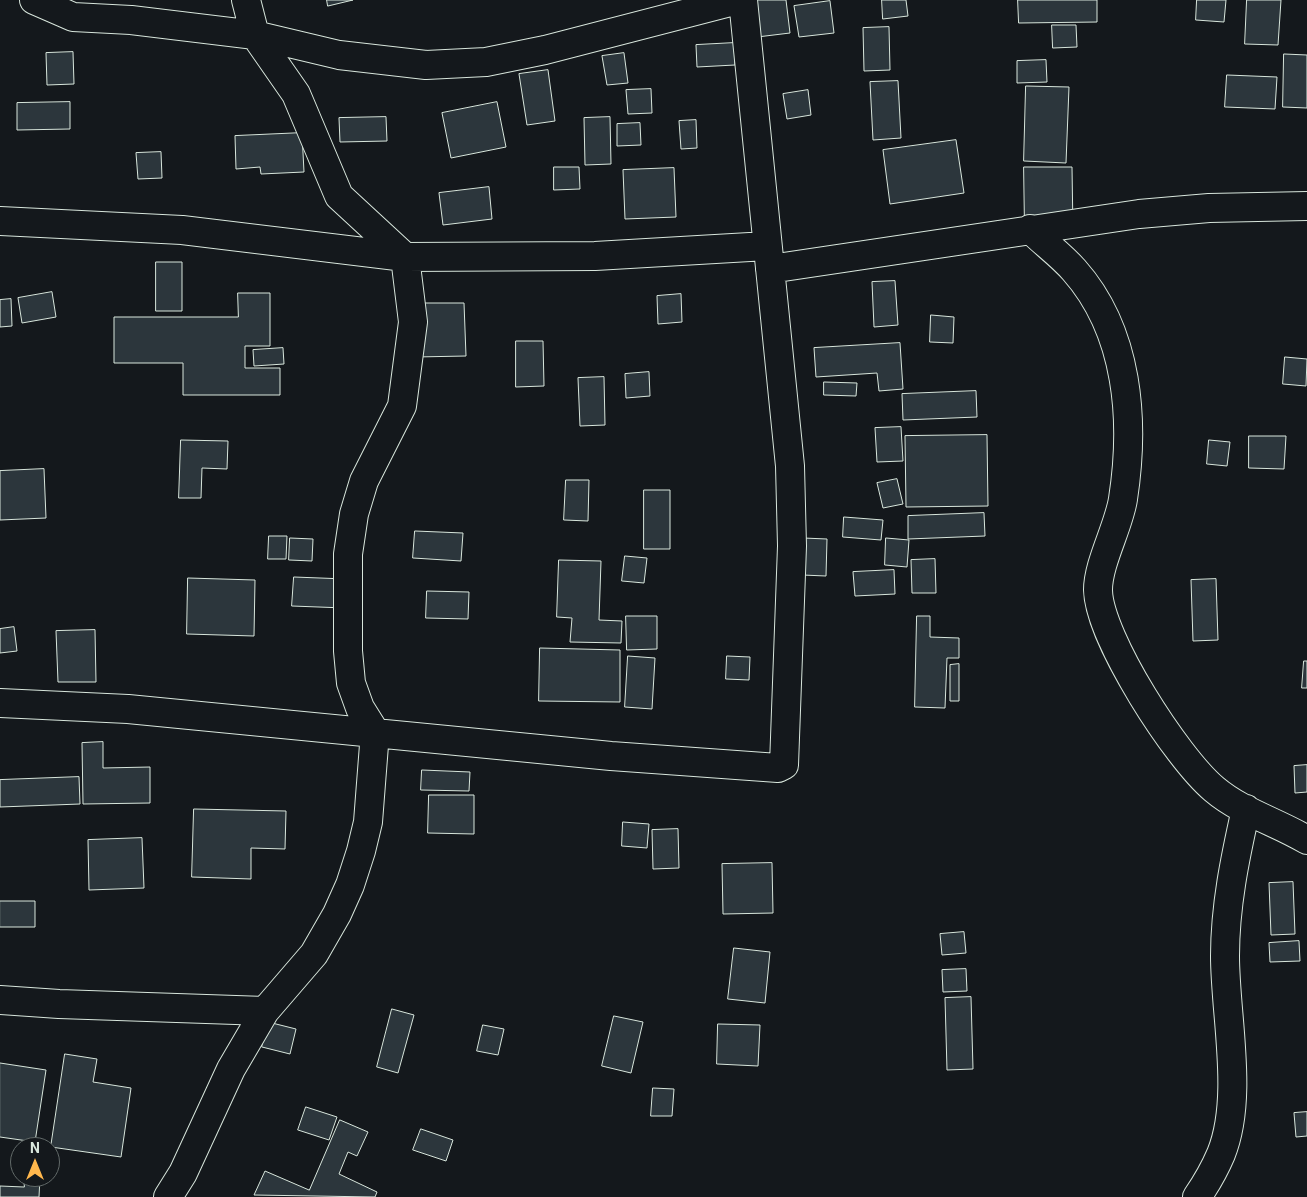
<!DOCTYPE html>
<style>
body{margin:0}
#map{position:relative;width:1307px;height:1197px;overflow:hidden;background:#14181c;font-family:Roboto,sans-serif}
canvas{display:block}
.north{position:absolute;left:10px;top:1137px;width:50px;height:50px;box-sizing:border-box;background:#14181c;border:1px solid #626a69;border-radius:50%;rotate:0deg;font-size:14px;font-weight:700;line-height:20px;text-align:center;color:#d8e6dc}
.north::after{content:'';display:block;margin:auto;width:18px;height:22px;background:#ffb74d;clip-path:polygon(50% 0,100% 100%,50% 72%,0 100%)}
</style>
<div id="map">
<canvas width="1307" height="1197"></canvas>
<div class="north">N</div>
</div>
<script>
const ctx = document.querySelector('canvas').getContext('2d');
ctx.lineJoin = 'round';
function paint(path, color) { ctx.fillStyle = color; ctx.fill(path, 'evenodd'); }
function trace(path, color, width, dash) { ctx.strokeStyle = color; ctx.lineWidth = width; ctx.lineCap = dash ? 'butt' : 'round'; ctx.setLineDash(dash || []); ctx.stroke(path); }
const building = new Path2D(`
 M 327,0 L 353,0 L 328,6 Z
 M 744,0 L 786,0 L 790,33 L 749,38 Z
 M 882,0 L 906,0 L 908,16 L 883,19 Z
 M 1018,0 L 1097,0 L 1097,22 L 1019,23 Z
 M 1197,0 L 1226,0 L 1224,22 L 1196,20 Z
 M 1247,0 L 1281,0 L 1278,45 L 1245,44 Z
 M 830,1 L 834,33 L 799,37 L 794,6 Z
 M 1052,25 L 1076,25 L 1077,47 L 1053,48 Z
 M 889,27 L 890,70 L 864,71 L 863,28 Z
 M 734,43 L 735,65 L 697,67 L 696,45 Z
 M 73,52 L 74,84 L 47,85 L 46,53 Z
 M 624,53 L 628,83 L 607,85 L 602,56 Z
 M 1284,54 L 1307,55 L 1307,108 L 1283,107 Z
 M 1046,60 L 1047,82 L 1017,83 L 1017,61 Z
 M 548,70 L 555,121 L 527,125 L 519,74 Z
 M 1227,75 L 1277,77 L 1275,109 L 1225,107 Z
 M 898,81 L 901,138 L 873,140 L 870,82 Z
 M 1026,86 L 1069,87 L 1066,163 L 1024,161 Z
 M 651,89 L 652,113 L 628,114 L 626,90 Z
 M 808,90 L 811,115 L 787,119 L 783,94 Z
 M 70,102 L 70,129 L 17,130 L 17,103 Z
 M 497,102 L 506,147 L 451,158 L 442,113 Z
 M 386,117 L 387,141 L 340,142 L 339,118 Z
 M 610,117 L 611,164 L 585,165 L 584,118 Z
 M 696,120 L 697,148 L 681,149 L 679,121 Z
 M 640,123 L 641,145 L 617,146 L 617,124 Z
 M 302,133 L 304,172 L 261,174 L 260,167 L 236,169 L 235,136 Z
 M 956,140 L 964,193 L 890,204 L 883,150 Z
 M 161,152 L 162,178 L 138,179 L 136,153 Z
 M 554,167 L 579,167 L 580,189 L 554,190 Z
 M 1024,167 L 1072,167 L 1073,232 L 1025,233 Z
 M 674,168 L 676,217 L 625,219 L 623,170 Z
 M 489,187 L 492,219 L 443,225 L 439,193 Z
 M 156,262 L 182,262 L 182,311 L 156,311 Z
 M 895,281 L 898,325 L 874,327 L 872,282 Z
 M 52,292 L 56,317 L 22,323 L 18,298 Z
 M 238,293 L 270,293 L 270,346 L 245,346 L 245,368 L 280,368 L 280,395 L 183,395 L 183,363 L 114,363 L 114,317 L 238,317 Z
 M 681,294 L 682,322 L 658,324 L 657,296 Z
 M 11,299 L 12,326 L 0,327 L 0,300 Z
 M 416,303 L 464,303 L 466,356 L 416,357 Z
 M 931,315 L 954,317 L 953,343 L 930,342 Z
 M 516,341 L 543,341 L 544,386 L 516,387 Z
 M 900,343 L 903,389 L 879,391 L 877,373 L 816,377 L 814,348 Z
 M 283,348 L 284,364 L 254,366 L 253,350 Z
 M 1285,357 L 1307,359 L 1306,386 L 1283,384 Z
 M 649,372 L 650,396 L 626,398 L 625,374 Z
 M 604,377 L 605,425 L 580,426 L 578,378 Z
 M 824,382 L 857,383 L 856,396 L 824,395 Z
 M 976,391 L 977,417 L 903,420 L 902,394 Z
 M 901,427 L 903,461 L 877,462 L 875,428 Z
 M 987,435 L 988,506 L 906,507 L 905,436 Z
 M 1249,436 L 1286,436 L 1284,469 L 1249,468 Z
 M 181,440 L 228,441 L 227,469 L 202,468 L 201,498 L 179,498 Z
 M 1209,440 L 1230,442 L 1227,466 L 1207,464 Z
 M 44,469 L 46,518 L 0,520 L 0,471 Z
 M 897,479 L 903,504 L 883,508 L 877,483 Z
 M 566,480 L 589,480 L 588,521 L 564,520 Z
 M 644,490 L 670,490 L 670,549 L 644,549 Z
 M 984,513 L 985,536 L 908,539 L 908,516 Z
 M 844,517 L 883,520 L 881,540 L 843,537 Z
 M 415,531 L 463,533 L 461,561 L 413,558 Z
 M 269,536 L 287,536 L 286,559 L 268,559 Z
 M 290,538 L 313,539 L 312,561 L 289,560 Z
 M 803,538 L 827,539 L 826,576 L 802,575 Z
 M 886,538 L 909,540 L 907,567 L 885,565 Z
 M 625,556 L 647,558 L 644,583 L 622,581 Z
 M 935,559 L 936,593 L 912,593 L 911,560 Z
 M 559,560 L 601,561 L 599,620 L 622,621 L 621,643 L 570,642 L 572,618 L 557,617 Z
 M 894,570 L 895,594 L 855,596 L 853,572 Z
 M 294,577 L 346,579 L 345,608 L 292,606 Z
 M 188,578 L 255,580 L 254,636 L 187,634 Z
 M 1216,579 L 1218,640 L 1193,641 L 1191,580 Z
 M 427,591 L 469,592 L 468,619 L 426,618 Z
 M 626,616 L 657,616 L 657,649 L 627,650 Z
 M 917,616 L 930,616 L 930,637 L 959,638 L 959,658 L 947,658 L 945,708 L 915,707 Z
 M 14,627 L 17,651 L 0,653 L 0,629 Z
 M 95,630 L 96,682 L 58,682 L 56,631 Z
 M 540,648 L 620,650 L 620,702 L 539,701 Z
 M 628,656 L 655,658 L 652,709 L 625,707 Z
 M 727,656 L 750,657 L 749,680 L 726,679 Z
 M 1304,661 L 1307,661 L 1307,688 L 1302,688 Z
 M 959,664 L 959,701 L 950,701 L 950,665 Z
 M 103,742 L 103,768 L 150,767 L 150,803 L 83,804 L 82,743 Z
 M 1307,765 L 1307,792 L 1295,793 L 1294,766 Z
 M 422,770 L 470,772 L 469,791 L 421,790 Z
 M 79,777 L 80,804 L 0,807 L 0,780 Z
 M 429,795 L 474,795 L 474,834 L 428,833 Z
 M 194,809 L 286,811 L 285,849 L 251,848 L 251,879 L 192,877 Z
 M 623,822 L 649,824 L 647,848 L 622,846 Z
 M 678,829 L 679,868 L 653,869 L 652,830 Z
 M 142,838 L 144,888 L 89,890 L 88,840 Z
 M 772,863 L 773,913 L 723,914 L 722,864 Z
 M 1293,882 L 1295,934 L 1271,935 L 1269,883 Z
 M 0,901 L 35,901 L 35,927 L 0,927 Z
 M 964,932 L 966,953 L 942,955 L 940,934 Z
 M 1299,941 L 1300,961 L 1270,962 L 1269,943 Z
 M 734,948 L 770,952 L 765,1003 L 728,999 Z
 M 966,969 L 967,991 L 943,992 L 942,970 Z
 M 971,997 L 973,1069 L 947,1070 L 945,998 Z
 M 392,1009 L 414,1015 L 398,1073 L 377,1067 Z
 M 614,1016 L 643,1022 L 631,1073 L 602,1066 Z
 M 268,1022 L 296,1029 L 290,1054 L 262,1047 Z
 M 718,1024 L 760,1025 L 758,1066 L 717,1064 Z
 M 483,1025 L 504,1029 L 498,1055 L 477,1051 Z
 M 65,1054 L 97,1059 L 93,1082 L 131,1088 L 121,1157 L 51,1147 Z
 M 0,1063 L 46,1070 L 35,1142 L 0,1137 Z
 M 653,1088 L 674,1089 L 672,1116 L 651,1116 Z
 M 306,1107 L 337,1117 L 329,1140 L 298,1130 Z
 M 1307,1112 L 1307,1136 L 1296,1137 L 1294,1113 Z
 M 340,1120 L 368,1132 L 357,1156 L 348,1152 L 339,1174 L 377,1192 L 375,1197 L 254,1195 L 265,1171 L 309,1190 Z
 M 421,1129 L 453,1140 L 446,1161 L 413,1150 Z
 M 24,1177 L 40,1177 L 39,1197 L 0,1197 L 0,1186 L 24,1187 Z`);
const street = new Path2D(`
 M 34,0 L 73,17 L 131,20 L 255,35 L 339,55 L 426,65 L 486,62 L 545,50 L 738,0
 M 0,221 L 182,230 L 405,257 L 595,256 L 767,246
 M 1030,229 C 1044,243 1061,255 1074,270 C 1129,332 1135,421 1123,499 C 1119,526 1098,563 1098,590 C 1099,638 1177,758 1214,789 C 1241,812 1277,822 1307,840
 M 770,269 L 1139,214 L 1209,208 L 1307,206
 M 0,703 L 128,709 L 611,756 L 778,768 L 784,765 L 792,546 L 790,466 L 743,0
 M 0,1000 L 59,1004 L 265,1011
 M 168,1197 L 183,1173 L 231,1069 L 265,1011 L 314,954 L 337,914 L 350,885 L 361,851 L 368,822 L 375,732 L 360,708 L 351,683 L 348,651 L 348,554 L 354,514 L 364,481 L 402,406 L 413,322 L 405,257 L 339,196 L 296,94 L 255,35 L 246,0
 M 1197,1197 C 1206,1184 1215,1168 1221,1154 C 1244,1097 1225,1016 1225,956 C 1225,906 1235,858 1246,809`);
paint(building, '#2c363c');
trace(building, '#d8e6dc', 1);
trace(street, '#d8e6dc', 30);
trace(street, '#14181c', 28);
</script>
